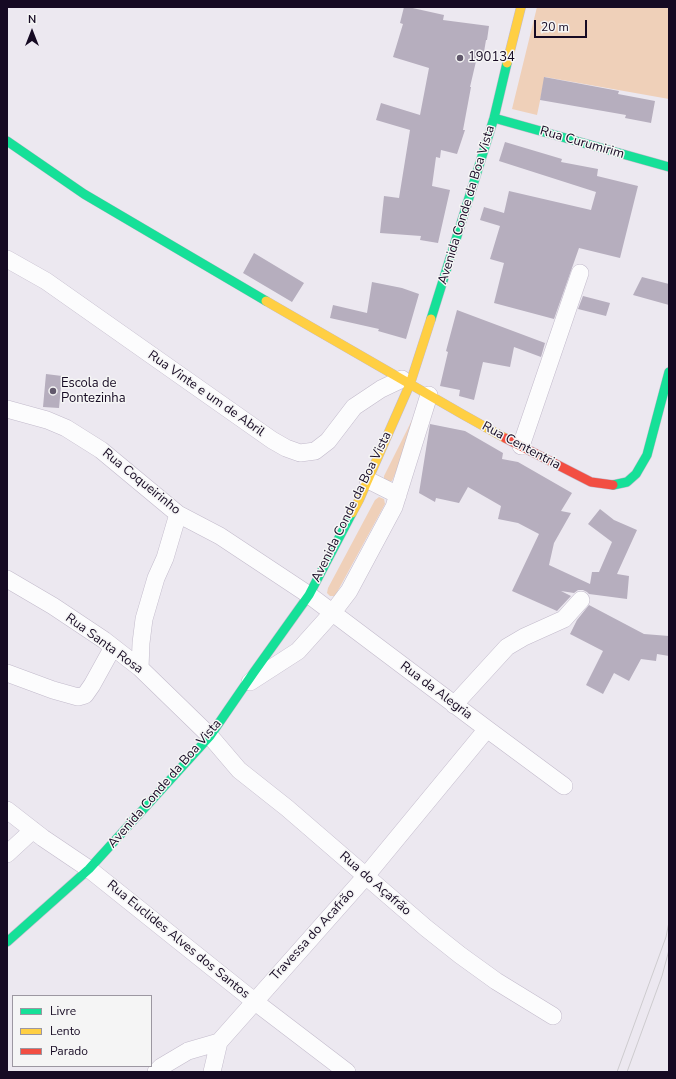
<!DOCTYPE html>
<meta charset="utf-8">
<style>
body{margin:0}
#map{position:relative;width:676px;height:1079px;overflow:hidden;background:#ece8f0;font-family:"Nunito Sans",sans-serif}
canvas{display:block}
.frame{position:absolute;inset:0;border:8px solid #160a23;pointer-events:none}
.legend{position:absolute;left:12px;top:995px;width:140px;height:72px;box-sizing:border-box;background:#f5f5f5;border:1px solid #9c97a1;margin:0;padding:5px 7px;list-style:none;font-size:12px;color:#160a23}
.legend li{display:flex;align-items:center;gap:8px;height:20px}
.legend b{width:20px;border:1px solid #9c97a1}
.north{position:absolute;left:12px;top:12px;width:40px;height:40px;-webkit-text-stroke:3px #f5f5f5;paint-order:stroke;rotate:0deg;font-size:11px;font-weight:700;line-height:16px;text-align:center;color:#160a23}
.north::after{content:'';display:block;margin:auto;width:14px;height:18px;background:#160a23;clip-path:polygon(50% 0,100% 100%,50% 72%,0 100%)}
.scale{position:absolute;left:534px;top:20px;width:53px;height:18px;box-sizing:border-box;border:2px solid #160a23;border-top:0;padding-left:5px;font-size:12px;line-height:14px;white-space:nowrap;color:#160a23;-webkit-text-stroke:3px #f5f5f5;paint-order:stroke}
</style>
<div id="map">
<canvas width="676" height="1079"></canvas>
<div class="frame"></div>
<ul class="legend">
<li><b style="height:5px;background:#16e098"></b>Livre</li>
<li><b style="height:5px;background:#ffcf43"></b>Lento</li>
<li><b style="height:5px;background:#f24e42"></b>Parado</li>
</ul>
<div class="north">N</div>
<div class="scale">20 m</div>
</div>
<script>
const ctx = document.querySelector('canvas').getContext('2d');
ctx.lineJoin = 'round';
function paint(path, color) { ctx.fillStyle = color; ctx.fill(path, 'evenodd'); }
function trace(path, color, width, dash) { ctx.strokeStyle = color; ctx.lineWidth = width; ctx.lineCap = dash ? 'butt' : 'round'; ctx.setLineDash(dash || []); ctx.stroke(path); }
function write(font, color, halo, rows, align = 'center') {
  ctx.font = font + ' "Nunito Sans",sans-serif'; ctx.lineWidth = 3; ctx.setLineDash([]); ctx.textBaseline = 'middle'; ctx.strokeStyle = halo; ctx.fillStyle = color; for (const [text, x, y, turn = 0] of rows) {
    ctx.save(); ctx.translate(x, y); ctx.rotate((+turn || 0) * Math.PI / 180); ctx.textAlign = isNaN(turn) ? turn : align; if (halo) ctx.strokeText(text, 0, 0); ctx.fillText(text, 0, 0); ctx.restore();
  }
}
const green = new Path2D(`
 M 537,7 L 669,7 L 669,99 L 545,77 L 537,115 L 512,109 Z
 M 415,414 L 419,418 L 392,481 L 387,482 L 384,479 L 384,476 Z
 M 379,497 L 384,499 L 385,504 L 335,596 L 330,596 L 327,593 L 328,588 L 375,500 Z`);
const building = new Path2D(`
 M 404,7 L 408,7 L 444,15 L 443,20 L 489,26 L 487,40 L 486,40 L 483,58 L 477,57 L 470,87 L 471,87 L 463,130 L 465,130 L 457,154 L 441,150 L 440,158 L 436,157 L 432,186 L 450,190 L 438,243 L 420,240 L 421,236 L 380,233 L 384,196 L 399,198 L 410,130 L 376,120 L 381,103 L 420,115 L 429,68 L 393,57 L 403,24 L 400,23 Z
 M 544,77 L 619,91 L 618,94 L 655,101 L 651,123 L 625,118 L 626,115 L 540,100 Z
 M 505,142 L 562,159 L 561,162 L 598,169 L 597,176 L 638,186 L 620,258 L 579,248 L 554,319 L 494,303 L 504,263 L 490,259 L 500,226 L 480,220 L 484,207 L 504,213 L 509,191 L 591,210 L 596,192 L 499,161 Z
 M 254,253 L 304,283 L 292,302 L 243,273 Z
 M 642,277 L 669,284 L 669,305 L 633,295 Z
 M 372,282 L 402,288 L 419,294 L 406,339 L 378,331 L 379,329 L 330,318 L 333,305 L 367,313 Z
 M 583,296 L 610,303 L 606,316 L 578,309 Z
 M 457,310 L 545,343 L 541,357 L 514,347 L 510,367 L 483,362 L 474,400 L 459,396 L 460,390 L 440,386 L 448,352 L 446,351 Z
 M 46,374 L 62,376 L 59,408 L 43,407 Z
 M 430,424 L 465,431 L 503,453 L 502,459 L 518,462 L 572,493 L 561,511 L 571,513 L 554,543 L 549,565 L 590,584 L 592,572 L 599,572 L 612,542 L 588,524 L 600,509 L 614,520 L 637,530 L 617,574 L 629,576 L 627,599 L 589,594 L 587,592 L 583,590 L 578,590 L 574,593 L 561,591 L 571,596 L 557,611 L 512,591 L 539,534 L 518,523 L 498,519 L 501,506 L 468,487 L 459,503 L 436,498 L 435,502 L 419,493 Z
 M 589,605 L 644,634 L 669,636 L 669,656 L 657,654 L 656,661 L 641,659 L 629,681 L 614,673 L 603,694 L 586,685 L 603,651 L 570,634 L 577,620 Z`);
const street = new Path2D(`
 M 7,259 L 46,281 L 272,440 L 286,448 L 300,453 L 315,451 L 328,441 L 354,407 L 381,389 L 402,379
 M 7,409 L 47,420 L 66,428 L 101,450 L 178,514 L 220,536 L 309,595 L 487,729 L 564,786
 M 521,446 L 580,273
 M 368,480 L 398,495
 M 7,579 L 53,606 L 104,640 L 140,668 L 210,736 L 239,770 L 287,808 L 426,928 L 460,955 L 496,981 L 553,1016
 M 140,668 L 141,643 L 144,619 L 156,578 L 165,558 L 178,514
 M 7,673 L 53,690 L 78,697 L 85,695 L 92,685 L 113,647
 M 250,682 L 298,651 L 333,612 L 349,591 L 394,507 L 429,395
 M 454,705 L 507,647 L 524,637 L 564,619 L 581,600
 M 7,810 L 43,838 L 89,869 L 254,1001 L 347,1072
 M 7,854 L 33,830
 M 156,1072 L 161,1067 L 188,1051 L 219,1042
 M 212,1072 L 219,1042 L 365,877 L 487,729`);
const fast = new Path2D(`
 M 494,118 L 669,167
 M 7,141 L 84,194 L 266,301
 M 431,319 L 494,118 L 507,63
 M 613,485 L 627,482 L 636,474 L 647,455 L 669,372
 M 7,942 L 89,869 L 210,736 L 254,672 L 309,595 L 352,513`);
const slow = new Path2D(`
 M 507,63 L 521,7
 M 266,301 L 462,414 L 505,438
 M 352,513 L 359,500 L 410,384 L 431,319`);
const jam = new Path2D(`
 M 505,438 L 591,482 L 613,485`);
const tram = new Path2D(`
 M 617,1072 L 666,937 L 669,922
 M 627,1072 L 662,976 L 669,950`);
const markers = [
 [460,58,4,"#61586b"],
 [53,391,4,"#61586b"]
];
const poiNames = [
 ["190134",468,58],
 ["Escola de",61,384],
 ["Pontezinha",61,399]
];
const streetNames = [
 ["Rua Curumirim",582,143,16],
 ["Avenida Conde da Boa Vista",467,205,-73],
 ["Rua Vinte e um de Abril",206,394,35],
 ["Rua Cententria",521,446,28],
 ["Rua Coqueirinho",141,482,39],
 ["Avenida Conde da Boa Vista",352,507,-64],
 ["Rua Santa Rosa",104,644,36],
 ["Rua da Alegria",436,691,37],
 ["Avenida Conde da Boa Vista",165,784,-49],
 ["Rua do Açafrão",375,884,41],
 ["Travessa do Acafrão",313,935,-48],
 ["Rua Euclides Alves dos Santos",178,940,39]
];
paint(green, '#efd0b9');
paint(building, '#b6aebe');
trace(street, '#c2bacb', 18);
trace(fast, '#c2bacb', 10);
trace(slow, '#c2bacb', 10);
trace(jam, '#c2bacb', 10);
trace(street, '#fcfcfd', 17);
trace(fast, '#16e098', 9);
trace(slow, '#ffcf43', 9);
trace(jam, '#f24e42', 9);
trace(tram, '#cdcbce', 1);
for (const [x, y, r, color] of markers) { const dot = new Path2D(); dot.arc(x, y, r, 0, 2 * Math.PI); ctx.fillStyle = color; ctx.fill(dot); trace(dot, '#f5f5f5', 1.5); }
write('13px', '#160a23', '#f5f5f5', poiNames, 'left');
write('13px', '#160a23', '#f5f5f5', streetNames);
</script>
